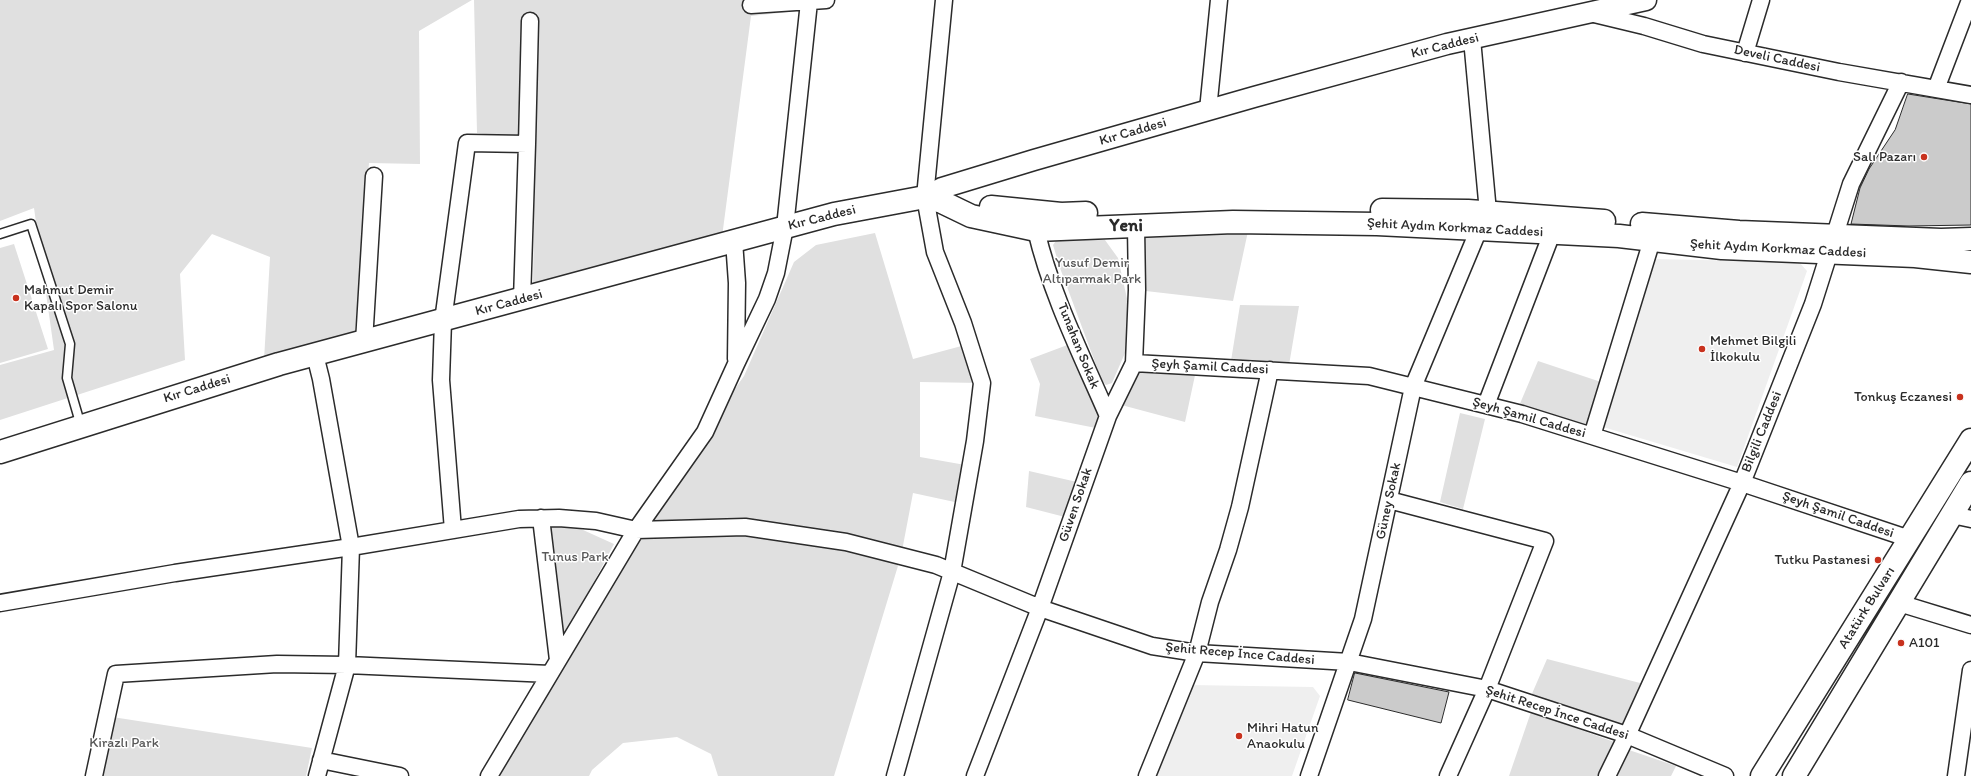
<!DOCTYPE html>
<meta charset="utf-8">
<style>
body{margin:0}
canvas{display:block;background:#fff}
</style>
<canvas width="1971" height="776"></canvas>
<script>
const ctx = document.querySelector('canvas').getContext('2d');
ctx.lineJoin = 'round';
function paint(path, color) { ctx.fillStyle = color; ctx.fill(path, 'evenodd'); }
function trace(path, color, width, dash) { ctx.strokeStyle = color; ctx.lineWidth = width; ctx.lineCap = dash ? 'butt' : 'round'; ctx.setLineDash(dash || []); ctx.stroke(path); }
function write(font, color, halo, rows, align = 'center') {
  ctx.font = font + ' Itim,sans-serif'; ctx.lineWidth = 3; ctx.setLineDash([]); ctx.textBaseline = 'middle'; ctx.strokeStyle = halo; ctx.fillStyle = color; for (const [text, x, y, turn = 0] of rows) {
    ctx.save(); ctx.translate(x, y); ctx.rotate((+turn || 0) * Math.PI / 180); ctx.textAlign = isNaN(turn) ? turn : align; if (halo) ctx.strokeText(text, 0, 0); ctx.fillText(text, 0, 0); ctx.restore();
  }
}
const built = new Path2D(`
 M 1652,259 L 1799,262 L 1807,271 L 1737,467 L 1603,427 Z
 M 1190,685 L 1313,687 L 1320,696 L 1292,776 L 1157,776 Z`);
const green = new Path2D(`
 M 0,0 L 472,0 L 419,31 L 420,164 L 369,163 L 355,333 L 264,360 L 270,257 L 212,234 L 180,274 L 185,360 L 0,420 L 0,365 L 54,350 L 34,208 L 0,221 Z
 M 474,0 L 799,0 L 798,11 L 751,16 L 722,237 L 533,287 L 535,140 L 477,133 Z
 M 1250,222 L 1233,301 L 1137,290 L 1136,227 Z
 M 875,233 L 913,359 L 969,344 L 982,383 L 920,382 L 920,457 L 971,466 L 964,504 L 913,493 L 901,556 L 834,776 L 718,776 L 711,754 L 677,737 L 623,743 L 592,770 L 589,776 L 487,776 L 636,530 L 744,376 L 794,262 L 816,245 Z
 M 1058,238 L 1105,240 L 1118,258 L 1128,303 L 1128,346 L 1112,383 L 1106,385 L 1102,381 L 1060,268 L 1053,245 Z
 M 14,244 L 48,349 L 0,363 L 0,248 Z
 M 1240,305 L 1299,306 L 1288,371 L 1230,367 Z
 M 1070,344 L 1102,417 L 1096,428 L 1035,416 L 1040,384 L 1030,359 Z
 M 1538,361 L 1607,384 L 1592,436 L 1516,413 Z
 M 1134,363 L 1197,366 L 1185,422 L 1114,403 Z
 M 1460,413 L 1485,419 L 1463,509 L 1440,502 Z
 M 1029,471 L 1077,482 L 1065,517 L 1026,507 Z
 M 543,522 L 572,525 L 614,544 L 559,648 Z
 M 1547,659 L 1644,684 L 1623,727 L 1531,696 Z
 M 1531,712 L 1617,743 L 1601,776 L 1509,776 Z
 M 106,716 L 312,748 L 306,776 L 95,776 Z
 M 1629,750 L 1676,766 L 1671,776 L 1615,776 Z`);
const building = new Path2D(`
 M 1908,94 L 1971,104 L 1971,225 L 1909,226 L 1851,224 L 1860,188 L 1869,169 L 1895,130 Z
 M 1355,673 L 1449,692 L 1441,723 L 1348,700 Z`);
const service = new Path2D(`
 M 0,234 L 31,224 L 70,344 L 67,378 L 81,426`);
const minor = new Path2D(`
 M 751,5 L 826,0
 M 1590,13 L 1644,26 L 1703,44 L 1839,72 L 1971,95
 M 1472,39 L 1488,212
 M 1745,53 L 1761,0
 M 1936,89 L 1970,0
 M 1208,110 L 1219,0
 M 527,144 L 530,21
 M 1036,230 C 1051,294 1082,356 1108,416
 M 734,241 L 737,283 L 736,359
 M 364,342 L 374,176
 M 315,355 L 321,379 L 351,547 L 347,665 L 317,776
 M 1134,363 L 1369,376 L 1522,414 L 1742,483 L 1910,539
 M 1486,405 L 1552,233
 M 1592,436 L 1652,240
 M 1389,500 L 1545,541 L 1487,689 L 1448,776
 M 1952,515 L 1971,519
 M 541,518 L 558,660
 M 453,530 L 441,380 L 443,321 L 467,143 L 527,144 L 522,300
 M 0,603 L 175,573 L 351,547 L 519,519 L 559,518 L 596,521 L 636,530 L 745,527 L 846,542 L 936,565 L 1040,608 L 1152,646 L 1197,653 L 1349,662 L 1487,689 L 1627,735 L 1725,776
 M 1899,603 L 1971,625
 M 321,760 L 400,776
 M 94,776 L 116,674 L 277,664 L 347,665 L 550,674
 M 489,776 L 636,530 L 705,432 L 736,364 L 767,299 L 776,273 L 785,227 L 809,2
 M 895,776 L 952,572 L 975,441 L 982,383 L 963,323 L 935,252 L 925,197 L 944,0
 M 975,776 L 1040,608 L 1108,416 L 1134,363 L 1137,290 L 1136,227
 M 1147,776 L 1197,653 L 1210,602 L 1228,550 L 1240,507 L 1270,370
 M 1309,776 L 1363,619 L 1413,387 L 1479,229
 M 1607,776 L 1630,729 L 1742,483 L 1813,304 L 1851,184 L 1901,82
 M 1956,776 L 1971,670`);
const tertiary = new Path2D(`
 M 925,197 L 942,188 L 1034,160 L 1254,97 L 1447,44 L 1646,0`);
const secondary = new Path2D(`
 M 991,207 L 1061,214 L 1086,213
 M 1382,210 L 1468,211 L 1604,221
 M 1642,224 L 1739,232 L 1941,240 L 1971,239
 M 0,452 L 279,364 L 834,214 L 925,197 L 942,202 L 971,216 L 1036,230 L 1233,222 L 1377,224 L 1619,236 L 1722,248 L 1915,256 L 1971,262
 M 1762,776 L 1971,440
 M 1794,776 L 1971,483`);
const markers = [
 [1924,157,4,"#c8321e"],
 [16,298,4,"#c8321e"],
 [1702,349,4,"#c8321e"],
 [1960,397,4,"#c8321e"],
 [1878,560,4,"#c8321e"],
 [1901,643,4,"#c8321e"],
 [1239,736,4,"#c8321e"]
];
const streetNames = [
 ["Kır Caddesi",1445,46,-14],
 ["Develi Caddesi",1777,59,12],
 ["Kır Caddesi",1133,132,-16],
 ["Kır Caddesi",822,218,-14],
 ["Şehit Aydın Korkmaz Caddesi",1455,228,3],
 ["Şehit Aydın Korkmaz Caddesi",1778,249,3],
 ["Kır Caddesi",509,303,-15],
 ["Tunahan Sokak",1078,346,68],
 ["Şeyh Şamil Caddesi",1210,367,3],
 ["Kır Caddesi",197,389,-17],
 ["Şeyh Şamil Caddesi",1529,418,16],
 ["Bilgili Caddesi",1762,432,-68],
 ["Güney Sokak",1389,501,-78],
 ["Güven Sokak",1076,505,-71],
 ["Şeyh Şamil Caddesi",1838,515,19],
 ["Atatürk Bulvarı",1867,608,-58],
 ["Şehit Recep İnce Caddesi",1240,654,5],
 ["Şehit Recep İnce Caddesi",1557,713,18]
];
const poiNames = [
 ["Salı Pazarı",1916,157,"right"],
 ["Mahmut Demir",24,290],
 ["Kapalı Spor Salonu",24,306],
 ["Mehmet Bilgili",1710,341],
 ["İlkokulu",1710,357],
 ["Tonkuş Eczanesi",1952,397,"right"],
 ["Tutku Pastanesi",1870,560,"right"],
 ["A101",1909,643],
 ["Mihri Hatun",1247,728],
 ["Anaokulu",1247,744]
];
const parkNames = [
 ["Yusuf Demir",1092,263],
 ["Altıparmak Park",1092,279],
 ["Tunus Park",575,557],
 ["Kirazlı Park",124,743]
];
const districtNames = [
 ["Yeni",1126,226]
];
paint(built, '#efefef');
paint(green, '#e0e0e0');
paint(building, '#cbcbcb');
trace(building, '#2b2b2b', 1);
trace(service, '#2b2b2b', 11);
trace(minor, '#2b2b2b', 19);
trace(tertiary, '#2b2b2b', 23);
trace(secondary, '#2b2b2b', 25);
trace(service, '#fff', 8);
trace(minor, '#fff', 16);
trace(tertiary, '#fff', 20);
trace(secondary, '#fff', 22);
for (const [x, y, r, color] of markers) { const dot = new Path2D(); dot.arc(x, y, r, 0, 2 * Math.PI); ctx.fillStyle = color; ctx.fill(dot); trace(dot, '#fff', 1.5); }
write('14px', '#2b2b2b', '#fff', streetNames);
write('14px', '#2b2b2b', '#fff', poiNames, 'left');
write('14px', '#585858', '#fff', parkNames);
write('bold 18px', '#2b2b2b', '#fff', districtNames);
</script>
